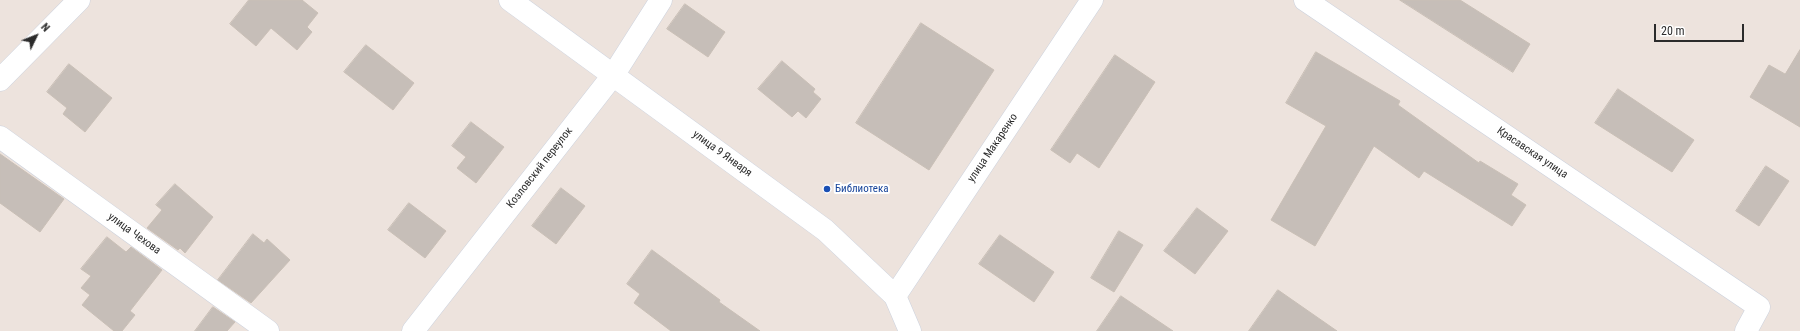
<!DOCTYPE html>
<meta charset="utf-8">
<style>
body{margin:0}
#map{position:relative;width:1800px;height:331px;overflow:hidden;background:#ede3dd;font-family:"Roboto Condensed",sans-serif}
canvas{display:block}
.north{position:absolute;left:16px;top:16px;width:40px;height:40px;-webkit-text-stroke:3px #fff;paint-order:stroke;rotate:47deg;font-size:11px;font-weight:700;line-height:16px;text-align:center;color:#2b2b2b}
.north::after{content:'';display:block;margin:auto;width:14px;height:18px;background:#2b2b2b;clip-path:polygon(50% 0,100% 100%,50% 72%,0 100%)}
.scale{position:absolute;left:1654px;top:24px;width:90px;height:18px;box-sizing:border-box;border:2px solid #2b2b2b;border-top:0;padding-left:5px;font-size:12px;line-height:14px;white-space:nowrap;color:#2b2b2b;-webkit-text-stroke:3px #fff;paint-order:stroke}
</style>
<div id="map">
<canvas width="1800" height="331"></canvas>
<div class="north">N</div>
<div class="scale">20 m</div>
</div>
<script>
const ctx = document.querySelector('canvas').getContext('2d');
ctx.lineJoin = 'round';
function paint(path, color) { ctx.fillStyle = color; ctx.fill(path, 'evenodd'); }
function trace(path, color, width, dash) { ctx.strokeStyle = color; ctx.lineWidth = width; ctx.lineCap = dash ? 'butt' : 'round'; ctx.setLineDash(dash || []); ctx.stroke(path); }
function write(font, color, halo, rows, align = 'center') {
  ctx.font = font + ' "Roboto Condensed",sans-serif'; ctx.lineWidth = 4; ctx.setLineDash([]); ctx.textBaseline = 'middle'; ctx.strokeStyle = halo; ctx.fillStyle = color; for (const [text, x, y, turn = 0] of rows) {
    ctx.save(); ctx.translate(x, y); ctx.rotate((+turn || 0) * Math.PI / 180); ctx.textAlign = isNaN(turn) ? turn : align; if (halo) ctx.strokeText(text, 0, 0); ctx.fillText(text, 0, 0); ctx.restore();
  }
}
const building = new Path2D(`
 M 249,0 L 302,0 L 318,13 L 307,27 L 312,32 L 297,50 L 271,28 L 256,46 L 230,24 Z
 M 1400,0 L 1460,0 L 1530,44 L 1513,72 Z
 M 685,4 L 725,32 L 708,57 L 667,29 Z
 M 921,23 L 994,70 L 929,170 L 856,123 Z
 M 366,45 L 414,83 L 393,110 L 344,72 Z
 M 1800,50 L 1800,127 L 1750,97 L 1769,65 L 1785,74 Z
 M 1316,52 L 1400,101 L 1398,105 L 1479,163 L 1480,161 L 1518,184 L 1511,195 L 1526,205 L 1512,226 L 1424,171 L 1419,178 L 1374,146 L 1315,246 L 1271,220 L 1326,126 L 1286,103 Z
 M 1115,55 L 1155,82 L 1099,168 L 1077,153 L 1070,163 L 1051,150 Z
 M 782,61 L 815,89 L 813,92 L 821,99 L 806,118 L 798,111 L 792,117 L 758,89 Z
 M 69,64 L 112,98 L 85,132 L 63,114 L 67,108 L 47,92 Z
 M 1618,89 L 1694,140 L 1672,172 L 1595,123 Z
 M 471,122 L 504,147 L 476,183 L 457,168 L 466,157 L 452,146 Z
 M 0,154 L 64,199 L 40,232 L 0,203 Z
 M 1766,166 L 1789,181 L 1759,226 L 1736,211 Z
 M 175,184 L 213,217 L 185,253 L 180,248 L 178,250 L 147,228 L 162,210 L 156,205 Z
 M 561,188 L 585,206 L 556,244 L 532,226 Z
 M 409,203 L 446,231 L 425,258 L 388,230 Z
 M 1197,208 L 1228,231 L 1195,274 L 1164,251 Z
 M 1119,231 L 1143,245 L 1114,292 L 1091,278 Z
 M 253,234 L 264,243 L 267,239 L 290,260 L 251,303 L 218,280 Z
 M 1000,235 L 1054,272 L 1034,302 L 979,264 Z
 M 107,237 L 126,252 L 131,247 L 162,270 L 130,311 L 135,315 L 122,331 L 114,331 L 82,305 L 90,295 L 81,288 L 91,276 L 81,269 Z
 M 652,250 L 720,300 L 719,302 L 760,331 L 671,331 L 634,303 L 640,294 L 627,284 Z
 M 1278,290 L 1337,331 L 1249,331 Z
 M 1121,296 L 1173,331 L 1097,331 Z
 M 213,307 L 235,322 L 227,331 L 195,331 Z`);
const minor = new Path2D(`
 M 1305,0 L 1759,307 L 1746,331
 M 0,80 L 79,0
 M 0,137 L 268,331
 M 895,296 L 1092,0
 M 413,331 L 614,74 L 661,0`);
const secondary = new Path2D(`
 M 510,0 L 825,230 L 895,296 L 910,331`);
const markers = [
 [827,189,4,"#1a4fb4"]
];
const streetNames = [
 ["улица Макаренко",993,148,-56],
 ["Красавская улица",1532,153,34],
 ["улица 9 Января",722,154,36],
 ["Козловский переулок",540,168,-52],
 ["улица Чехова",134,234,36]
];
const transitNames = [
 ["Библиотека",835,189]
];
paint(building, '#c6beb8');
trace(building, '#c9bfb6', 1);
trace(minor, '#cbd1dd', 23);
trace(secondary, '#cbd1dd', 23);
trace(minor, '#fff', 22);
trace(secondary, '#fff', 22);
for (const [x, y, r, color] of markers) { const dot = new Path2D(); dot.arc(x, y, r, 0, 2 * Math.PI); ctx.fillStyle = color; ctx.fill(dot); trace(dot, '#fff', 1.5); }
write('11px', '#2b2b2b', '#fff', streetNames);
write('11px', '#164399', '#fff', transitNames, 'left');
</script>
